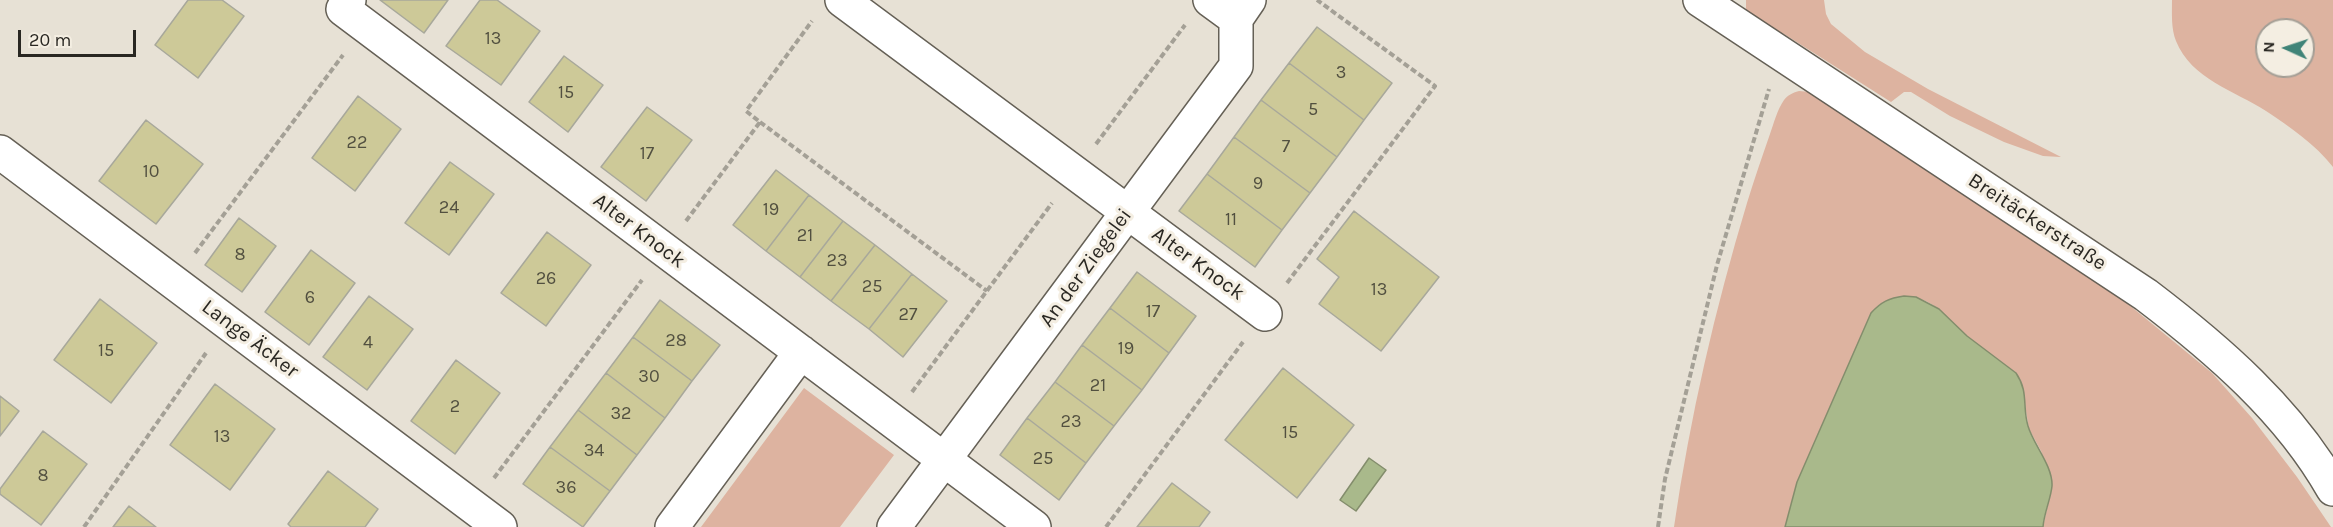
<!DOCTYPE html>
<meta charset="utf-8">
<style>
body{margin:0}
#map{position:relative;width:2333px;height:527px;overflow:hidden;background:#e7e1d5;font-family:Karla,sans-serif}
canvas{display:block}
.north{position:absolute;left:2255px;top:18px;width:60px;height:60px;box-sizing:border-box;background:#f4eee2;border:2px solid #a39e95;border-radius:50%;rotate:273deg;font-size:16px;font-weight:700;line-height:24px;text-align:center;color:#292722}
.north::after{content:'';display:block;margin:auto;width:21px;height:27px;background:#408478;clip-path:polygon(50% 0,100% 100%,50% 72%,0 100%)}
.scale{position:absolute;left:18px;top:30px;width:118px;height:27px;box-sizing:border-box;border:3px solid #292722;border-top:0;padding-left:8px;font-size:18px;line-height:21px;white-space:nowrap;color:#292722;-webkit-text-stroke:4px #f4eee2;paint-order:stroke}
</style>
<div id="map">
<canvas width="2333" height="527"></canvas>
<div class="north">N</div>
<div class="scale">20 m</div>
</div>
<script>
const ctx = document.querySelector('canvas').getContext('2d');
ctx.lineJoin = 'round';
function paint(path, color) { ctx.fillStyle = color; ctx.fill(path, 'evenodd'); }
function trace(path, color, width, dash) { ctx.strokeStyle = color; ctx.lineWidth = width; ctx.lineCap = dash ? 'butt' : 'round'; ctx.setLineDash(dash || []); ctx.stroke(path); }
function write(font, color, halo, rows, align = 'center') {
  ctx.font = font + ' Karla,sans-serif'; ctx.lineWidth = 6; ctx.setLineDash([]); ctx.textBaseline = 'middle'; ctx.strokeStyle = halo; ctx.fillStyle = color; for (const [text, x, y, turn = 0] of rows) {
    ctx.save(); ctx.translate(x, y); ctx.rotate((+turn || 0) * Math.PI / 180); ctx.textAlign = isNaN(turn) ? turn : align; if (halo) ctx.strokeText(text, 0, 0); ctx.fillText(text, 0, 0); ctx.restore();
  }
}
const green = new Path2D(`
 M 1746,0 L 1824,0 L 1826,14 L 1831,24 L 1865,52 L 1928,89 L 2061,157 L 2043,156 L 2004,142 L 1950,116 L 1911,92 L 1904,92 L 1891,102 L 1784,34 L 1763,26 L 1746,11 Z
 M 2172,0 L 2333,0 L 2333,167 C 2315,144 2290,127 2266,111 C 2235,91 2191,79 2176,41 C 2171,29 2172,13 2172,0 ZM 2267,30 L 2303,30 L 2303,66 L 2267,66 Z
 M 1799,91 L 1810,92 L 2045,243 L 2128,304 L 2212,373 L 2252,418 L 2297,477 L 2331,527 L 2043,527 L 2052,485 L 2041,451 L 2029,429 L 2021,381 L 2016,373 C 2000,360 1983,350 1967,337 C 1957,328 1948,316 1937,308 C 1916,292 1888,292 1871,313 L 1797,482 L 1785,527 L 1674,527 C 1690,417 1715,309 1747,203 C 1754,180 1762,157 1770,134 C 1774,123 1777,110 1784,100 C 1788,95 1792,93 1799,91 Z
 M 804,388 L 894,455 L 840,527 L 701,527 Z`);
const water = new Path2D(`
 M 1904,296 L 1916,297 L 1939,309 L 1967,336 L 2016,373 C 2029,392 2022,406 2028,426 C 2033,444 2053,466 2052,486 C 2051,498 2044,513 2043,527 L 1785,527 L 1797,482 L 1871,313 C 1881,302 1889,298 1904,296 Z
 M 1369,458 L 1386,470 L 1356,511 L 1340,500 Z`);
const building = new Path2D(`
 M 188,0 L 222,0 L 244,16 L 198,78 L 155,45 Z
 M 380,0 L 448,0 L 424,33 Z
 M 480,0 L 497,0 L 540,31 L 501,85 L 446,46 Z
 M 1317,27 L 1392,83 L 1364,120 L 1289,63 Z
 M 564,56 L 603,85 L 568,132 L 529,102 Z
 M 1289,63 L 1364,120 L 1337,157 L 1261,100 Z
 M 358,96 L 401,129 L 355,191 L 312,158 Z
 M 1261,100 L 1337,157 L 1310,193 L 1234,137 Z
 M 647,107 L 692,140 L 646,201 L 601,167 Z
 M 146,120 L 203,164 L 156,224 L 99,181 Z
 M 1234,137 L 1310,193 L 1282,230 L 1207,174 Z
 M 450,162 L 494,194 L 449,255 L 405,223 Z
 M 776,170 L 809,195 L 766,251 L 733,225 Z
 M 1207,174 L 1282,230 L 1255,267 L 1179,211 Z
 M 809,195 L 843,221 L 800,277 L 766,251 Z
 M 1354,211 L 1439,277 L 1381,351 L 1319,304 L 1339,277 L 1317,259 Z
 M 239,218 L 276,246 L 242,292 L 205,265 Z
 M 843,221 L 875,245 L 831,301 L 800,277 Z
 M 547,232 L 591,265 L 546,326 L 501,293 Z
 M 875,245 L 912,274 L 869,329 L 831,301 Z
 M 311,250 L 355,283 L 309,345 L 265,312 Z
 M 1137,272 L 1196,316 L 1169,353 L 1110,308 Z
 M 912,274 L 947,301 L 903,357 L 869,329 Z
 M 369,296 L 413,329 L 367,390 L 323,357 Z
 M 100,299 L 157,343 L 111,403 L 54,360 Z
 M 660,300 L 720,345 L 692,381 L 633,337 Z
 M 1110,308 L 1169,353 L 1142,390 L 1082,345 Z
 M 633,337 L 692,381 L 665,418 L 606,373 Z
 M 1082,345 L 1142,390 L 1114,426 L 1055,382 Z
 M 456,360 L 500,393 L 455,454 L 411,421 Z
 M 1283,368 L 1354,425 L 1297,498 L 1225,440 Z
 M 606,373 L 665,418 L 637,455 L 578,410 Z
 M 1055,382 L 1114,426 L 1086,463 L 1027,418 Z
 M 215,384 L 275,429 L 230,490 L 170,445 Z
 M 0,396 L 19,411 L 0,436 Z
 M 578,410 L 637,455 L 610,491 L 550,447 Z
 M 1027,418 L 1086,463 L 1059,500 L 1000,455 Z
 M 43,431 L 87,464 L 41,525 L 0,494 L 0,489 Z
 M 550,447 L 610,491 L 583,527 L 523,484 Z
 M 328,471 L 378,509 L 365,527 L 291,527 L 288,524 Z
 M 1172,483 L 1210,512 L 1199,527 L 1137,527 Z
 M 129,506 L 156,527 L 113,527 Z`);
const path = new Path2D(`
 M 760,122 L 987,291
 M 1096,144 L 1185,25
 M 686,221 L 760,122 L 746,111 L 812,21
 M 195,253 L 343,55
 M 1287,283 L 1435,86 L 1317,0
 M 912,392 L 1052,203
 M 494,478 L 642,280
 M 84,527 L 206,353
 M 1106,527 L 1243,342
 M 1658,527 L 1665,479 L 1717,265 L 1769,89`);
const minor = new Path2D(`
 M 349,0 L 343,9 L 1034,527
 M 842,0 L 1265,314
 M 1210,0 L 1236,19
 M 1700,0 L 2146,295 C 2217,349 2289,411 2333,489
 M 0,152 L 500,527
 M 672,527 L 801,352
 M 894,527 L 1236,66 L 1236,19 L 1249,0`);
const numberNames = [
 ["13",493,39],
 ["3",1341,73],
 ["15",566,93],
 ["5",1313,110],
 ["22",357,143],
 ["7",1286,147],
 ["17",647,154],
 ["10",151,172],
 ["9",1258,184],
 ["24",449,208],
 ["19",771,210],
 ["11",1231,220],
 ["21",805,236],
 ["8",240,255],
 ["23",837,261],
 ["26",546,279],
 ["25",872,287],
 ["13",1379,290],
 ["6",310,298],
 ["17",1153,312],
 ["27",908,315],
 ["28",676,341],
 ["4",368,343],
 ["19",1126,349],
 ["15",106,351],
 ["30",649,377],
 ["21",1098,386],
 ["2",455,407],
 ["32",621,414],
 ["23",1071,422],
 ["15",1290,433],
 ["13",222,437],
 ["34",594,451],
 ["25",1043,459],
 ["8",43,476],
 ["36",566,488]
];
const streetNames = [
 ["Breitäckerstraße",2037,222,33],
 ["Alter Knock",639,231,37],
 ["Alter Knock",1198,264,36],
 ["An der Ziegelei",1086,268,-54],
 ["Lange Äcker",250,339,37]
];
paint(green, '#ddb3a0');
paint(water, '#a9b98b');
trace(water, '#838d6c', 1.5);
paint(building, '#cdc998');
trace(building, '#a8a89b', 1.5);
trace(minor, '#656056', 36);
trace(path, '#a4a096', 4, [6, 3]);
trace(minor, '#fff', 33);
write('18px', '#525040', null, numberNames);
write('21px', '#292722', '#f4eee2', streetNames);
</script>
